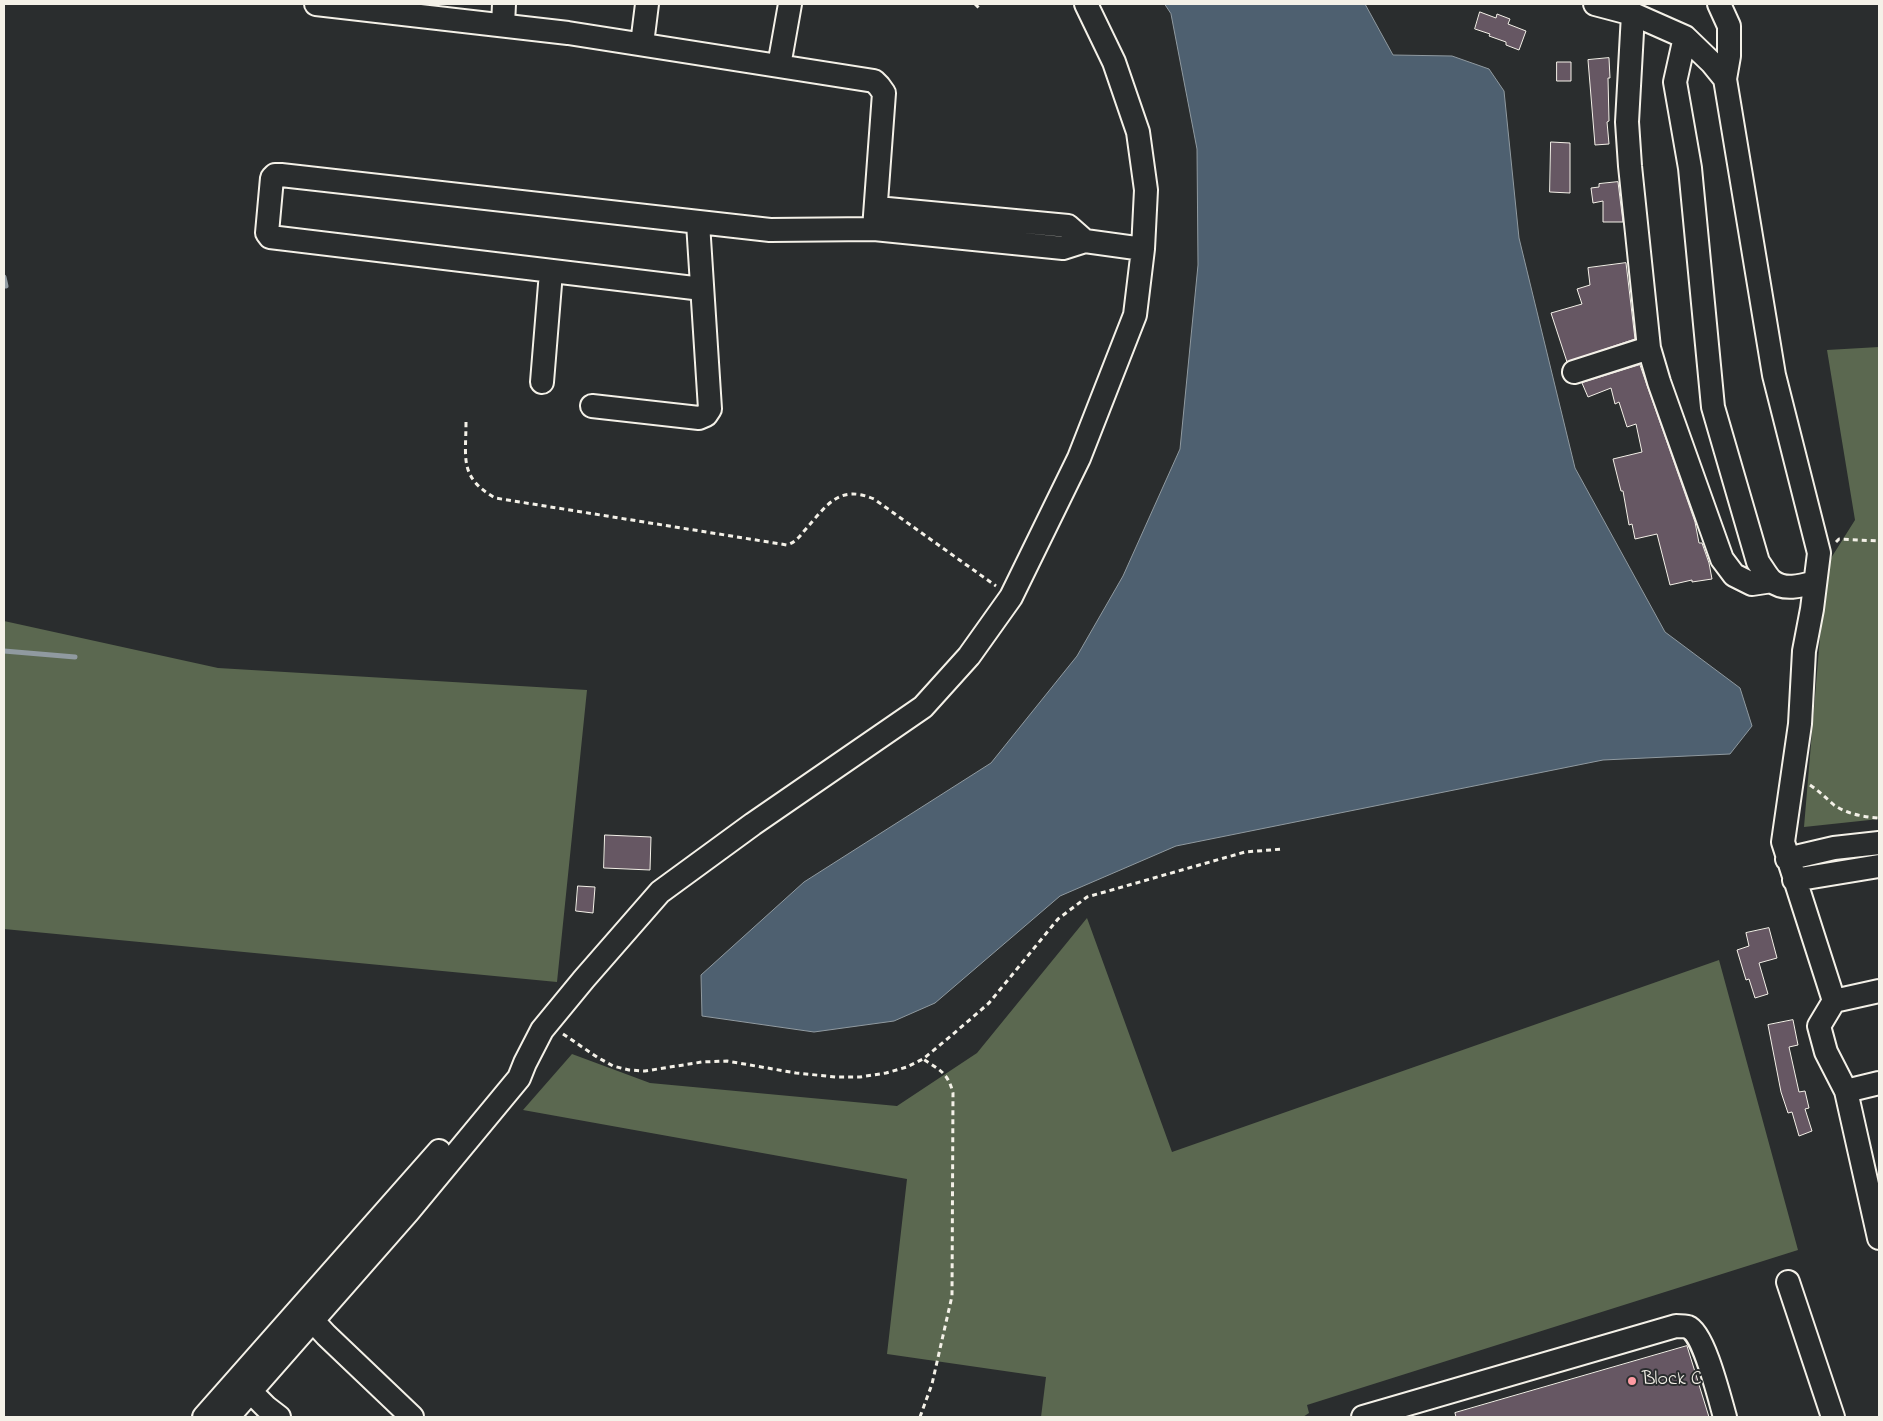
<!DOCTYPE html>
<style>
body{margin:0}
#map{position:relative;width:1883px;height:1421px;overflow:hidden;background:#2a2d2e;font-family:"Indie Flower",sans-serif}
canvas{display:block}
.frame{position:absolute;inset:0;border:5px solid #f4f1e8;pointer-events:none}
</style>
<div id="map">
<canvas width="1883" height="1421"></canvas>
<div class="frame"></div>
</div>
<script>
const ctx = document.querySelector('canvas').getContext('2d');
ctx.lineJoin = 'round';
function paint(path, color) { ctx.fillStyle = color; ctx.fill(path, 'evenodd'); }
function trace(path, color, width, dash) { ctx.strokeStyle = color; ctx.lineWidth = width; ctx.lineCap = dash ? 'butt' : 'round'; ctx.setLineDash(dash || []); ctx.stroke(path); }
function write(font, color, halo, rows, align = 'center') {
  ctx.font = font + ' "Indie Flower",sans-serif'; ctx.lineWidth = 4; ctx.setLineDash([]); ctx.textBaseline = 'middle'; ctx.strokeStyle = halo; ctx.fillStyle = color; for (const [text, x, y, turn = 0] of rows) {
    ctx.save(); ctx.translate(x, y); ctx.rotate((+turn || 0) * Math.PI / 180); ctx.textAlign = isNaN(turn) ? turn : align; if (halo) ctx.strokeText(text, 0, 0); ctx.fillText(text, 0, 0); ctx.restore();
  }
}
const green = new Path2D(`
 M 1879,347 L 1879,819 L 1804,827 L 1826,566 L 1855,520 L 1827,350 Z
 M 4,621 L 218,668 L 587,690 L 557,982 L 4,929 Z
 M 1087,918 L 1172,1152 L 1719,960 L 1798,1250 L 1307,1405 L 1309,1413 L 1303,1417 L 1041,1417 L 1046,1377 L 887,1354 L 907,1179 L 523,1110 L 572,1054 L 650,1083 L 897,1106 L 977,1053 Z`);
const water = new Path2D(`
 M 1165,4 L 1365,4 L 1393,55 L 1452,56 L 1489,69 L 1504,91 L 1519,238 L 1575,468 L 1665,632 L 1740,688 L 1752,726 L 1730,754 L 1603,760 L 1176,846 L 1060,896 L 935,1003 L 894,1021 L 814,1032 L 702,1016 L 701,975 L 804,882 L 991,763 L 1077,656 L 1123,576 L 1180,449 L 1198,265 L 1197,149 L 1171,14 Z`);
const stream = new Path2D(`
 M 4,277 L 6,286 L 4,286
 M 4,651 L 75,657`);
const building = new Path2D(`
 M 1480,12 L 1496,18 L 1497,14 L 1510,19 L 1508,24 L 1526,31 L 1519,50 L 1506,45 L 1506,42 L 1489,36 L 1490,34 L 1475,29 Z
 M 1609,58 L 1610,78 L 1608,78 L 1609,121 L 1607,122 L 1609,144 L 1595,145 L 1588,60 Z
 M 1557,62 L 1571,62 L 1571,81 L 1557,81 Z
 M 1551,142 L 1570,143 L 1570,193 L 1550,192 Z
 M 1618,182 L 1623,222 L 1603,222 L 1603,201 L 1593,203 L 1591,188 L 1599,187 L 1599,184 Z
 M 1626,263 L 1635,339 L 1567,362 L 1551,313 L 1582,304 L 1577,289 L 1590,285 L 1588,268 Z
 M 1640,365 L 1695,522 L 1699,543 L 1702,543 L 1709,563 L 1712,579 L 1692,582 L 1692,580 L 1670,585 L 1657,534 L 1635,539 L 1632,524 L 1629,525 L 1623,491 L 1621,491 L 1613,459 L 1642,452 L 1636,424 L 1627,427 L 1619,402 L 1615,404 L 1611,388 L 1588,397 L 1582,383 Z
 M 605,835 L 651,837 L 650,870 L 604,868 Z
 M 578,886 L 595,887 L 593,913 L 576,911 Z
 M 1769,928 L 1777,958 L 1759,963 L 1768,994 L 1755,998 L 1749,979 L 1746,980 L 1737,950 L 1749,946 L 1746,933 Z
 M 1793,1020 L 1798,1045 L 1789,1047 L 1799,1092 L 1805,1091 L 1809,1108 L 1805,1109 L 1812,1131 L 1799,1136 L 1792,1112 L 1788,1113 L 1781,1092 L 1768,1025 Z
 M 1687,1346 L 1709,1417 L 1456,1417 L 1455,1413 Z`);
const path = new Path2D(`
 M 975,4 L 980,9
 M 466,422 C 466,459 459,477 495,498 L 787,545 C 796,542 800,536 805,530 C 827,505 839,484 874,499 L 996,586
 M 1836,542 L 1839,539 L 1879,541
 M 1810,785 C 1819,791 1826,798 1834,805 C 1847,814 1864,817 1879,818
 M 563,1034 L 597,1057 L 613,1066 L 629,1070 L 645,1071 L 702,1062 L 727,1061 L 796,1073 L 836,1077 L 860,1077 L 886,1073 L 907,1067 L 923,1059 L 952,1035 L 989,1003 L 1058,919 L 1087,897 L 1245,852 L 1283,849
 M 920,1417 L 932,1384 L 952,1296 L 953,1093 C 948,1073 940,1070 923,1059`);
const minor = new Path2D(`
 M 316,4 L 568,33 L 874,81 L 879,86 L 884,93 L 874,229
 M 1595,4 L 1633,14 L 1685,37 L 1712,63 L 1725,79 L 1774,375 L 1819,553 L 1812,609 L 1804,651 L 1800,724 L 1783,842 L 1834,1001 L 1879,991
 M 1719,4 L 1729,26 L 1729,56 L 1725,79
 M 1633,14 L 1627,122 L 1630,166 L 1649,348 L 1659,382 L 1722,559 L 1734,575 L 1752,584 L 1772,581
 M 503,25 L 504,4
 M 1685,37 L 1675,82 L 1690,168 L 1713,407 L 1758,562 C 1762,567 1767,577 1772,581 C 1784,591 1801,586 1815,582
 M 642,44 L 647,4
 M 779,66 L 790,4
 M 877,208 L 1068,226 L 1085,241
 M 702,289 L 270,237 L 267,233 L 272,178 L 275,175 L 281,175 L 770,230 L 874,229 L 1063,248 L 1085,241 L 1143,249
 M 1574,372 L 1649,348
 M 542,382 L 551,272
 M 592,406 L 699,418 L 706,415 L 710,409 L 698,223
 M 1787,859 L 1834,848 L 1879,843
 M 1794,880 L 1879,866
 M 1834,1001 L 1819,1026 L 1826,1052 L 1846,1091 L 1879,1238
 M 1846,1091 L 1879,1083
 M 1788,1282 L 1833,1417
 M 302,1309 L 326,1335 L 412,1417
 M 250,1391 L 266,1407 L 279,1417
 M 204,1417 L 439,1151
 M 228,1417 L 408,1212 L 519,1078 L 525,1063 L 542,1030 L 584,979 L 660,892 L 753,824 L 923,707 L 969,656 L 1011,597 L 1079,458 L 1135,315 L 1143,249 L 1146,190 L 1138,132 L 1114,62 L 1086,4
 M 1363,1417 L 1676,1326 C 1679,1326 1685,1326 1688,1327 C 1704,1333 1720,1400 1725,1417`);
const markers = [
 [1632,1381,5,"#ff9aa2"]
];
const poiNames = [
 ["Block C",1642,1381]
];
paint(green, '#5b6850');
paint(water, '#4e6070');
trace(water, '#909aa0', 1);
trace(stream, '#909aa0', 5);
paint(building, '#665763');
trace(building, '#f4f1e8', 1);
trace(minor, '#f4f1e8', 26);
trace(path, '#f4f1e8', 3, [5, 4]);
trace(minor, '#2a2d2e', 22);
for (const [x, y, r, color] of markers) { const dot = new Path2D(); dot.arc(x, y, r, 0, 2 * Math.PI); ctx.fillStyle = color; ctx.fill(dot); trace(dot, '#2a2d2e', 2); }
write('20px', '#f4f1e8', '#2a2d2e', poiNames, 'left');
</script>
